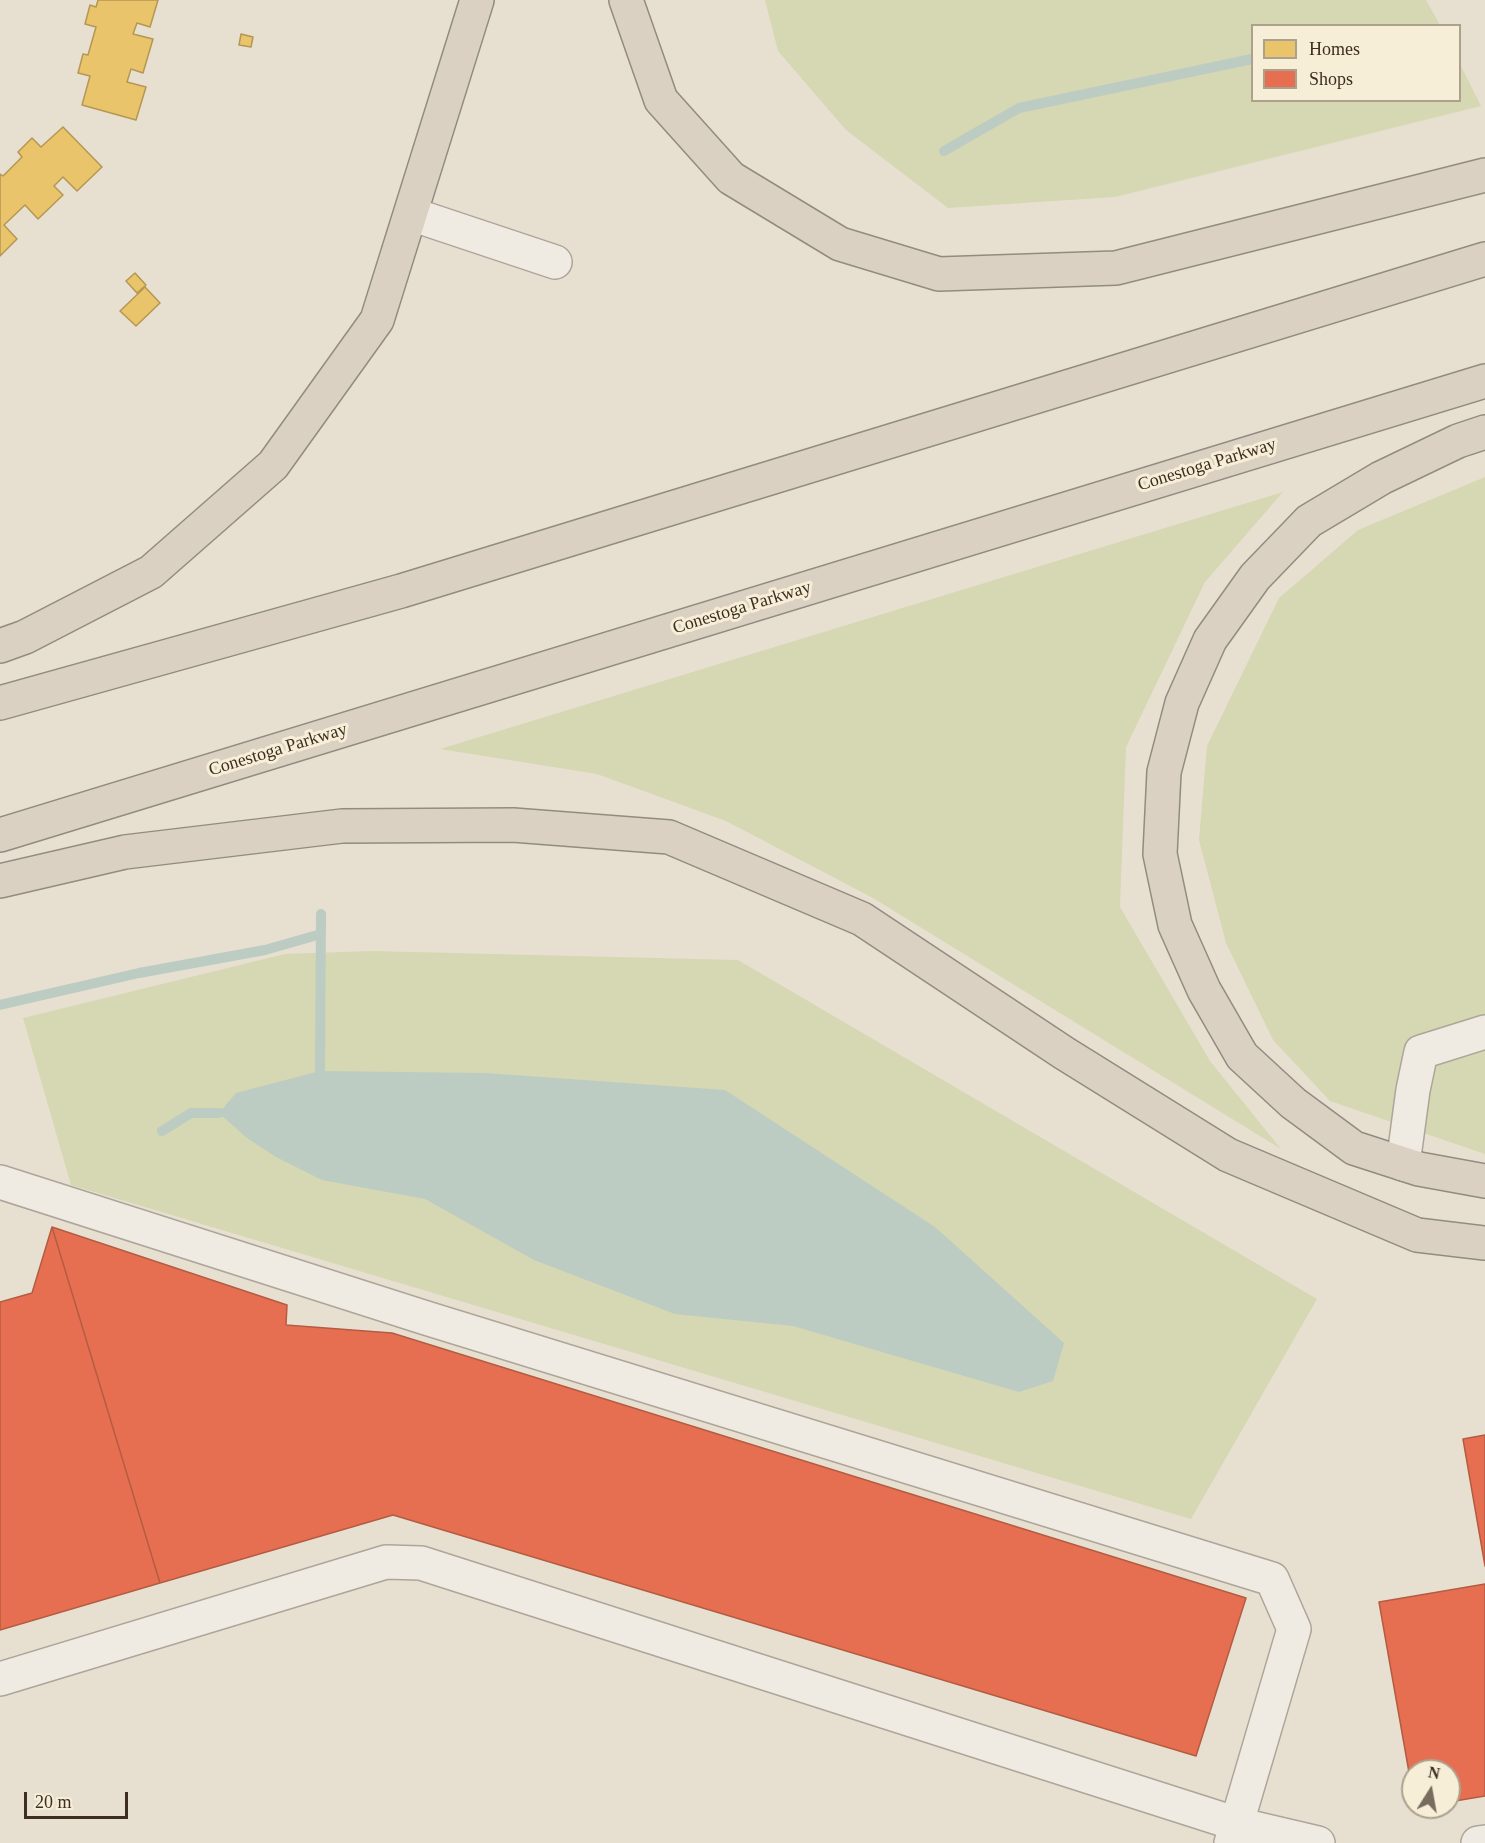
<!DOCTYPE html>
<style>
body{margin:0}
#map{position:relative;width:1485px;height:1843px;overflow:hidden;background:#e7e0d1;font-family:Georgia,serif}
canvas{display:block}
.legend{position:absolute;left:1251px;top:24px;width:210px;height:78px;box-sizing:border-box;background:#f7eed8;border:2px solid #ada18e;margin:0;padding:8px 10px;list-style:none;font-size:18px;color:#3d2e20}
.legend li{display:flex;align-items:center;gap:12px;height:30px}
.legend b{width:30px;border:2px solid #ada18e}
.north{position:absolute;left:1401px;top:1759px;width:60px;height:60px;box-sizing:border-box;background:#f7eed8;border:2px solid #ada18e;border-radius:50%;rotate:11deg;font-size:16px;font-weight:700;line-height:24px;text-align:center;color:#3d2e20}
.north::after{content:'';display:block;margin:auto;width:21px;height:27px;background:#786c5e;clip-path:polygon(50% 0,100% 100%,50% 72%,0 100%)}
.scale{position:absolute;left:24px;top:1792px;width:104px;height:27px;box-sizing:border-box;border:3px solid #3d2e20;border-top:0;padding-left:8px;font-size:18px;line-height:21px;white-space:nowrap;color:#3d2e20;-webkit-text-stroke:4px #f7eed8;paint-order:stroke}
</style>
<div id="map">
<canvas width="1485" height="1843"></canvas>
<ul class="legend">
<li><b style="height:16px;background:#e9c46a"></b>Homes</li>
<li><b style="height:16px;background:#e76f51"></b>Shops</li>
</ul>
<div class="north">N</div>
<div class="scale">20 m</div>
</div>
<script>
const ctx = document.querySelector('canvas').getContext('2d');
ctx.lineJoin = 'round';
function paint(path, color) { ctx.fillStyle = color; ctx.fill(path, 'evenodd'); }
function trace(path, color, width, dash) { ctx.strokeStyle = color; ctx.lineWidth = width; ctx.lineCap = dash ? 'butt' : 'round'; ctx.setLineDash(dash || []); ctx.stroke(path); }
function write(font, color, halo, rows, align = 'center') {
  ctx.font = font + ' Georgia,serif'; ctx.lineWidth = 6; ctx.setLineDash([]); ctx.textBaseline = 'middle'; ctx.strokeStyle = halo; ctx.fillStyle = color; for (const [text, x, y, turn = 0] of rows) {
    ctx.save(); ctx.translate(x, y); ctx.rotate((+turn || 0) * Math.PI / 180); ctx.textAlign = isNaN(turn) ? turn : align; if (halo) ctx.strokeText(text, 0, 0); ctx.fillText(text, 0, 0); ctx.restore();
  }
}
const green = new Path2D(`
 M 765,0 L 1426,0 L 1440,25 L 1252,26 L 1252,100 L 1460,100 L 1460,64 L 1481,106 L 1115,197 L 948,208 L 846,130 L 778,51 Z
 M 1485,477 L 1485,1154 L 1330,1101 L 1273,1040 L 1226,943 L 1199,840 L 1207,746 L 1279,598 L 1358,530 Z
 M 1283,492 L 1205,582 L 1126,747 L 1120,907 L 1210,1061 L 1281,1149 L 873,898 L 726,821 L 597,774 L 440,749 Z
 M 372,951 L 738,960 L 1317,1299 L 1191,1519 L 71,1185 L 23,1018 L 285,954 Z`);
const water = new Path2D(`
 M 320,1071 L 485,1073 L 725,1090 L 935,1227 L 1064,1343 L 1053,1381 L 1019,1392 L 793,1326 L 675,1314 L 534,1260 L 425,1199 L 322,1180 L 276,1157 L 247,1138 L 219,1113 L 236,1093 Z`);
const homes = new Path2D(`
 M 98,0 L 158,0 L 150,27 L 137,23 L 133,34 L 153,39 L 143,73 L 131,69 L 127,82 L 146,87 L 136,120 L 82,105 L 90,76 L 78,73 L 83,54 L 88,55 L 96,27 L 85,24 L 90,5 L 96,7 Z
 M 241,34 L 253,37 L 251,47 L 239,45 Z
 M 63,127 L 102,167 L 77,191 L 63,177 L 54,186 L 63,195 L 38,219 L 25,205 L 4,225 L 17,239 L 0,256 L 0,174 L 3,176 L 22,157 L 18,152 L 32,138 L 41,147 Z
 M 135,273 L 146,285 L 137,293 L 126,281 Z
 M 145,287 L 160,303 L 136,326 L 120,311 Z`);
const shops = new Path2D(`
 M 52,1227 L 287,1305 L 286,1325 L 392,1333 L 1246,1598 L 1196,1756 L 393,1515 L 160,1583 Z
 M 52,1227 L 160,1583 L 0,1630 L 0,1302 L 32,1293 Z
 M 1485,1435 L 1485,1566 L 1463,1439 Z
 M 1485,1584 L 1485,1796 L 1449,1802 L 1449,1771 L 1413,1771 L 1413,1795 L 1379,1602 Z`);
const stream = new Path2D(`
 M 944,151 L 1019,108 L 1252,59
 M 0,1005 L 139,973 L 265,950 L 321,934
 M 320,1071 L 321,914
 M 162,1131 L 191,1113 L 219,1113`);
const minor = new Path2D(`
 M 411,214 L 555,262
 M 1403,1164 L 1413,1090 L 1421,1052 L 1485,1032
 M 0,1182 L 426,1318 L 1272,1579 L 1294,1629 L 1231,1843
 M 0,1679 L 386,1562 L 421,1563 L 1237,1824 L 1318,1843
 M 1478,1843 L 1485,1842`);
const highway = new Path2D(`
 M 626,0 L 661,100 L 731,178 L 840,244 L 939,274 L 1116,268 L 1485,175
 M 1485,432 L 1458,441 L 1381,478 L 1309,521 L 1255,577 L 1210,640 L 1182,703 L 1164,772 L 1160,854 L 1175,925 L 1204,990 L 1242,1056 L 1293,1103 L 1354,1148 L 1419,1169 L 1485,1181
 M 0,646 L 25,637 L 151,572 L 273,465 L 377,320 L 477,0
 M 0,703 L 401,591 L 1485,259
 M 0,835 L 1485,381
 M 0,881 L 125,852 L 342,826 L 513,825 L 669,837 L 862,919 L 1064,1053 L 1228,1155 L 1417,1235 L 1485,1243`);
const streetNames = [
 ["Conestoga Parkway",1207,465,-17],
 ["Conestoga Parkway",742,608,-17],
 ["Conestoga Parkway",278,750,-17]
];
paint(green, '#d6d7b3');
paint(water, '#bcccc2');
paint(homes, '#e9c46a');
trace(homes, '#b59754', 1.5);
paint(shops, '#e76f51');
trace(shops, '#b45c42', 1.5);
trace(stream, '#bcccc2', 10);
trace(minor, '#ada599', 36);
trace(highway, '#928b80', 36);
trace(minor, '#efebe3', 33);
trace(highway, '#dad1c2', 33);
write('18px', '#3d2e20', '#f7eed8', streetNames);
</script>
